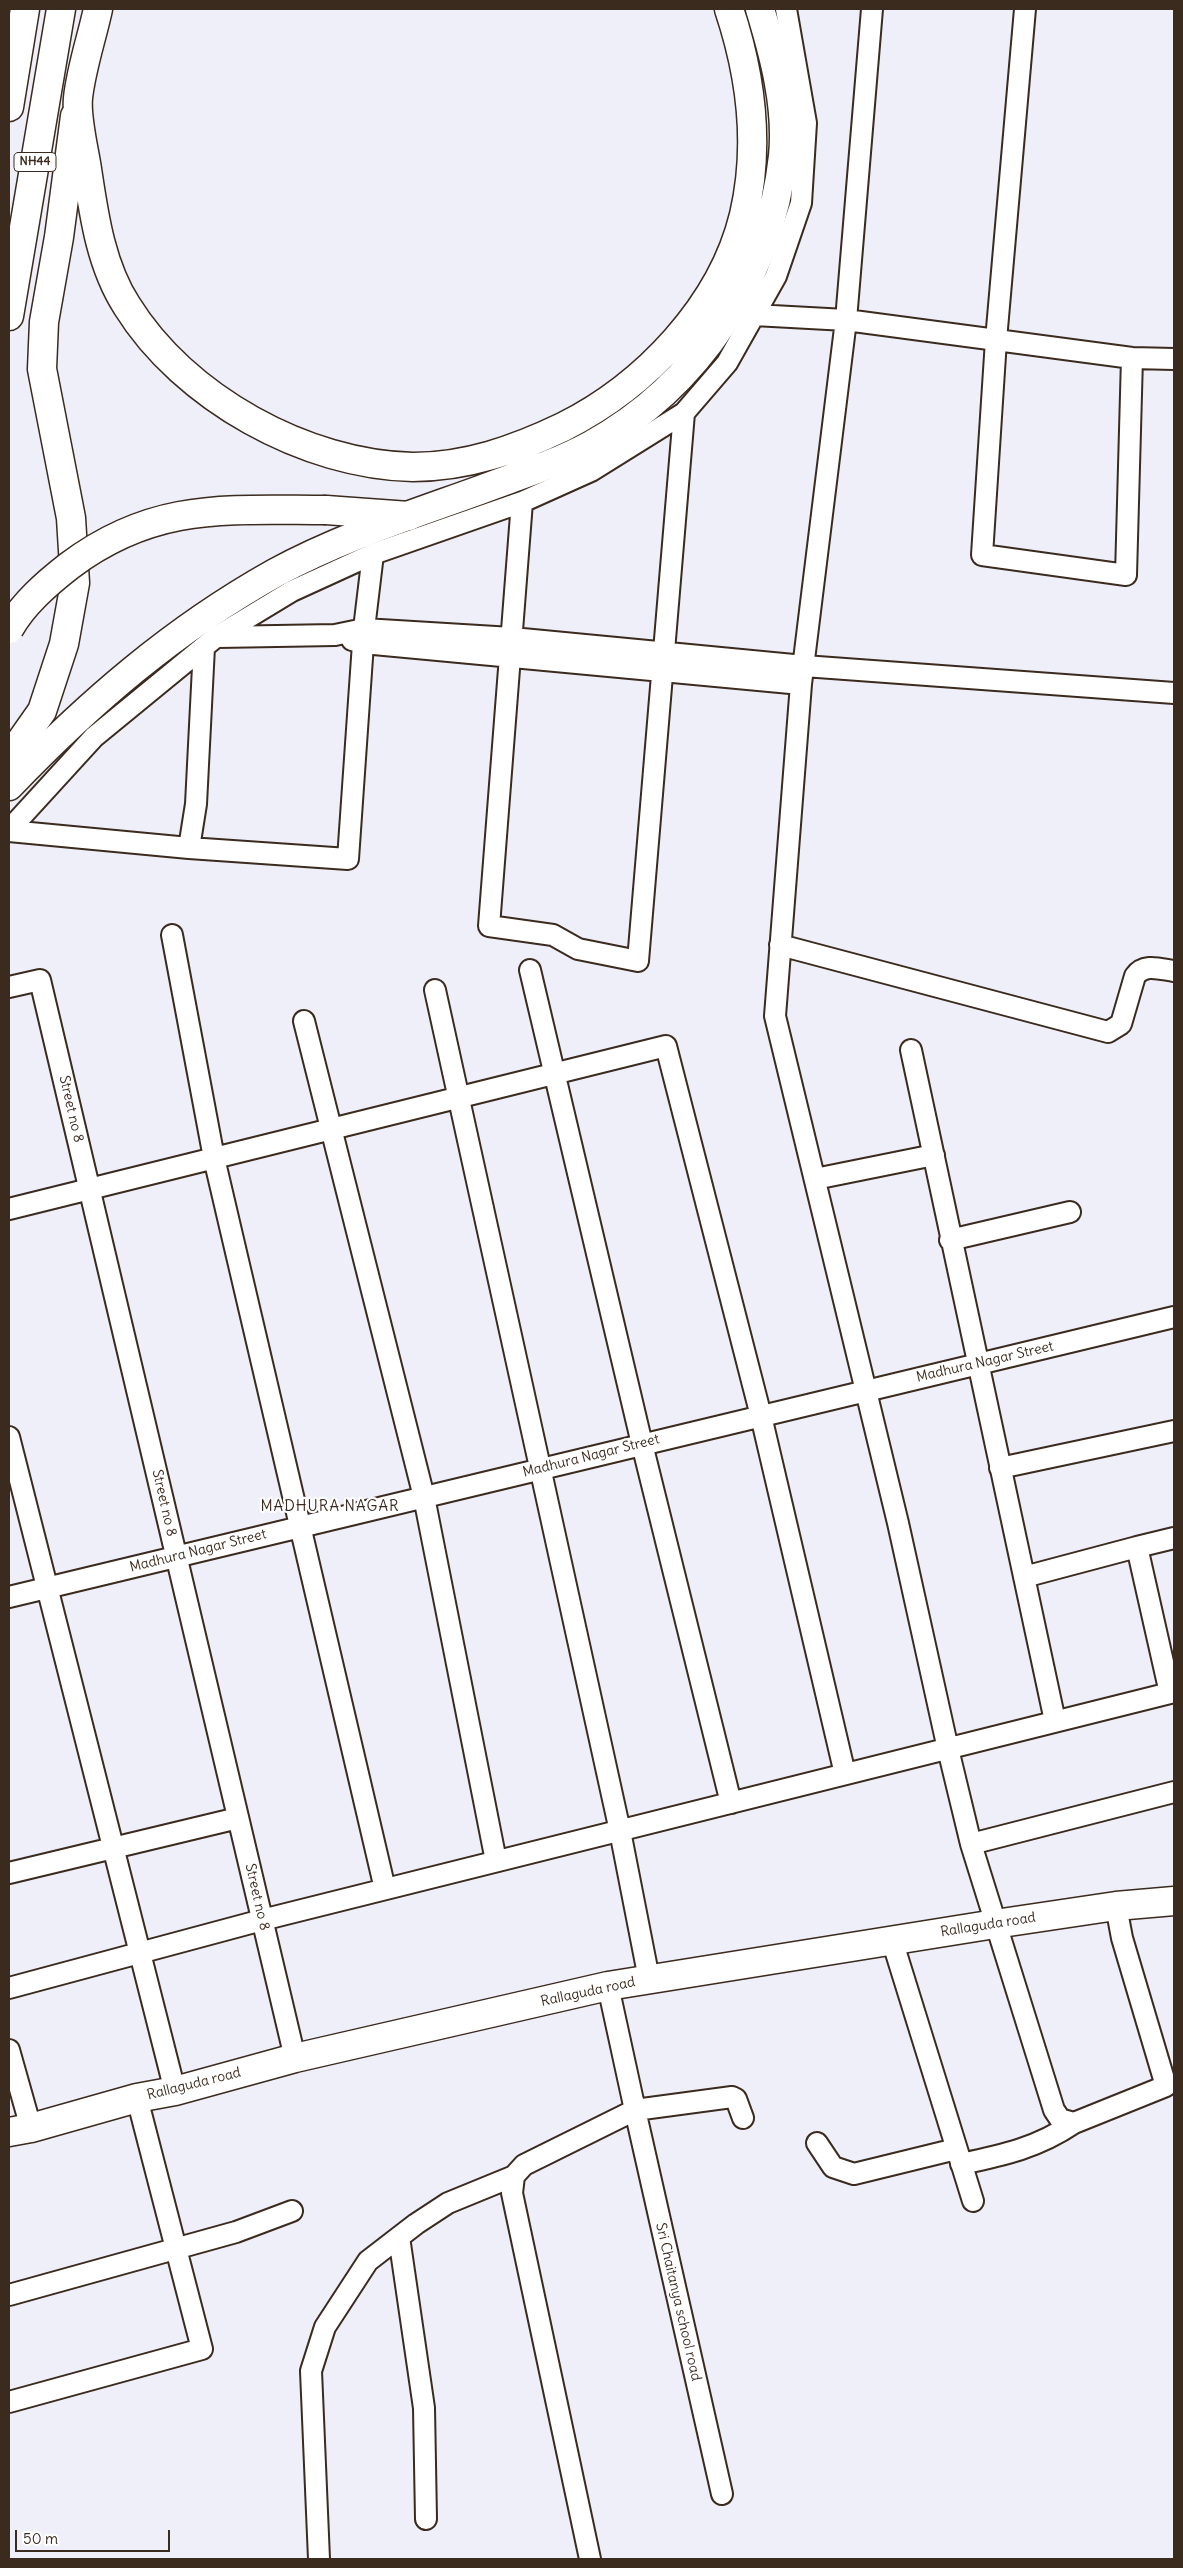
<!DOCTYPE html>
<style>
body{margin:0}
#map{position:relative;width:1183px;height:2568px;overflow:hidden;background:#eeeff9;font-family:Delius,sans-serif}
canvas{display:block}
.frame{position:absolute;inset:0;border:10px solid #3b2a1e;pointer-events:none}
.scale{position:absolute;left:15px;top:2530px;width:155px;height:22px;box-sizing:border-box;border:2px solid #3b2a1e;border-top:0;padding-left:6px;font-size:15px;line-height:18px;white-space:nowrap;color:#3b2a1e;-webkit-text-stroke:4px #fff;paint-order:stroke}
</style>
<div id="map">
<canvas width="1183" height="2568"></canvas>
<div class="frame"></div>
<div class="scale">50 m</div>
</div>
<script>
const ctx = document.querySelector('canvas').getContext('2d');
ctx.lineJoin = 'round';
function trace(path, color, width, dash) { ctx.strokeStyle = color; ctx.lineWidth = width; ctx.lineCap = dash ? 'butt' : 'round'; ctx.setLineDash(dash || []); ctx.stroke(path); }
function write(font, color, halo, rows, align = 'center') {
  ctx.font = font + ' Delius,sans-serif'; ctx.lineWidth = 4.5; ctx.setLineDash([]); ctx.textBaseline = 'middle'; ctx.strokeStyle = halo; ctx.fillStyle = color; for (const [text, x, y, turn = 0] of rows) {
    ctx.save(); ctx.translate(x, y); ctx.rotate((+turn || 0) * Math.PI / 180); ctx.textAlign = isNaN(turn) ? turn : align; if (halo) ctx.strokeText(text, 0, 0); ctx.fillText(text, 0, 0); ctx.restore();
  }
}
const minor = new Path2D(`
 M 872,9 L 846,320 L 801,684 L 775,1016 L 898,1523 L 948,1749 L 971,1844 L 1054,2110 L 1060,2119 L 1074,2123 L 1166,2086 L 1122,1938 L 1116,1906
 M 1025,9 L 996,340 L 982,555 L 1126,575 L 1132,358
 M 754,315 L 846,320 L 1132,358 L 1174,359
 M 522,502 L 489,926 L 553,935 L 578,949 L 638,961 L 684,413
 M 218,637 L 335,635 L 364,629 L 512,638 L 804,666 L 1174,693
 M 352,640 L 363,643 L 801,684
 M 9,830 L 94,737 L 216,637 L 292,591 L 373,554 L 522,502 L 591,471 L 684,413 L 727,363 L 776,276 L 801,203 L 806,123 L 786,9
 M 9,831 L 189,848 L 348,859 L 364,629 L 373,554
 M 189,848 L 196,804 L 204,647
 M 172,935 L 214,1158 L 385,1889
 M 780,945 L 1108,1032 L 1121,1024 L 1135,976 C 1144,963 1160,969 1174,971
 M 530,970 L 642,1444 L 731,1803
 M 9,987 L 40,980 L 295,2058
 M 435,990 L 620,1831 L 649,1979
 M 304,1021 L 424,1497 L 496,1861
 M 911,1050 L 1055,1721
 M 815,1179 L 934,1155
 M 9,1209 L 666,1046 L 761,1416 L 845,1774
 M 950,1240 L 1070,1212
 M 9,1437 L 175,2091
 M 1000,1468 L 1174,1431
 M 1137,1547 L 1174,1538
 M 1024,1577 L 1137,1547 L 1170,1693
 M 9,1597 L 1174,1317
 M 971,1844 L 1174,1792
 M 9,1873 L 238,1818
 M 892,1940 L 973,2201
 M 9,1988 L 262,1920 L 1174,1692
 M 9,2050 L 31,2128
 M 817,2143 L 833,2167 L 854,2174 L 956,2149
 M 961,2164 C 1004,2155 1037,2148 1074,2123
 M 399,2237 L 424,2408 L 426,2519
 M 9,2295 L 236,2232 L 292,2211
 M 9,2402 L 202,2349 L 137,2098
 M 722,2494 L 635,2110 L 732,2097 L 736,2099 L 743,2118
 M 319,2559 L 311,2371 L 325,2327 L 368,2261 L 416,2224 L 448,2203 L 514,2176
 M 590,2559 L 512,2193 L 514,2176 L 524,2165 L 635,2110 L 608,1986`);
const secondary = new Path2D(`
 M 9,758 L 42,711 L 64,644 L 75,583 L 71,518 L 42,369 L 44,322 L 59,237 L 75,116
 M 9,2132 L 31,2128 L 137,2098 L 175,2091 L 295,2058 L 608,1986 L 995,1924 L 1116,1906 L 1174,1901`);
const primary = new Path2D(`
 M 98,9 C 92,37 81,69 78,98 C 76,118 84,149 87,169 C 94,216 101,266 127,306 C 184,398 306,465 413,467 C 466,467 515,450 563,427 C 645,386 722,306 744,215 C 760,146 751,75 729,9
 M 9,786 C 89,703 173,630 275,573 C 339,538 411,515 480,490 C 517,476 556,464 591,445 C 698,386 770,277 783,156 C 788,107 774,55 760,9`);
const trunk = new Path2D(`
 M 9,107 L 25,9
 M 9,316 L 61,9
 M 326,510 L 409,516`);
const trunkBridge = new Path2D(`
 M 9,629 C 23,604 46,584 69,566 C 154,502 226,510 326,510`);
const shields = [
 [35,162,42]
];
const shieldNames = [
 ["NH44",35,162]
];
const streetNames = [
 ["Street no 8",71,1109,77],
 ["Madhura Nagar Street",985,1362,-13],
 ["Madhura Nagar Street",591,1456,-14],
 ["Street no 8",164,1503,77],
 ["Madhura Nagar Street",198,1551,-14],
 ["Street no 8",257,1897,77],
 ["Rallaguda road",988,1925,-9],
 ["Rallaguda road",588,1992,-12],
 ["Rallaguda road",194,2084,-14],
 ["Sri Chaitanya school road",678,2302,77]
];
const neighbourhoodNames = [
 ["MADHURA NAGAR",330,1507]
];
trace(minor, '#3b2a1e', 24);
trace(secondary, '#3b2a1e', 31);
trace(primary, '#3b2a1e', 31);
trace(trunk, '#3b2a1e', 31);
trace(minor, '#fff', 20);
trace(secondary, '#fff', 28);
trace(primary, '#fff', 28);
trace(trunk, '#fff', 28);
trace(trunkBridge, '#3b2a1e', 31, []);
trace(trunkBridge, '#fff', 28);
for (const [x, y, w] of shields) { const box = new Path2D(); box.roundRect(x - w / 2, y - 9.5, w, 19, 4); ctx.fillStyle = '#fff'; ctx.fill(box); trace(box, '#3b2a1e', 1); }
write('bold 12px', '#3b2a1e', null, shieldNames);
write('14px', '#3b2a1e', '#fff', streetNames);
ctx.letterSpacing = '1px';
write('15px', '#3b2a1e', '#fff', neighbourhoodNames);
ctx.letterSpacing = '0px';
</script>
